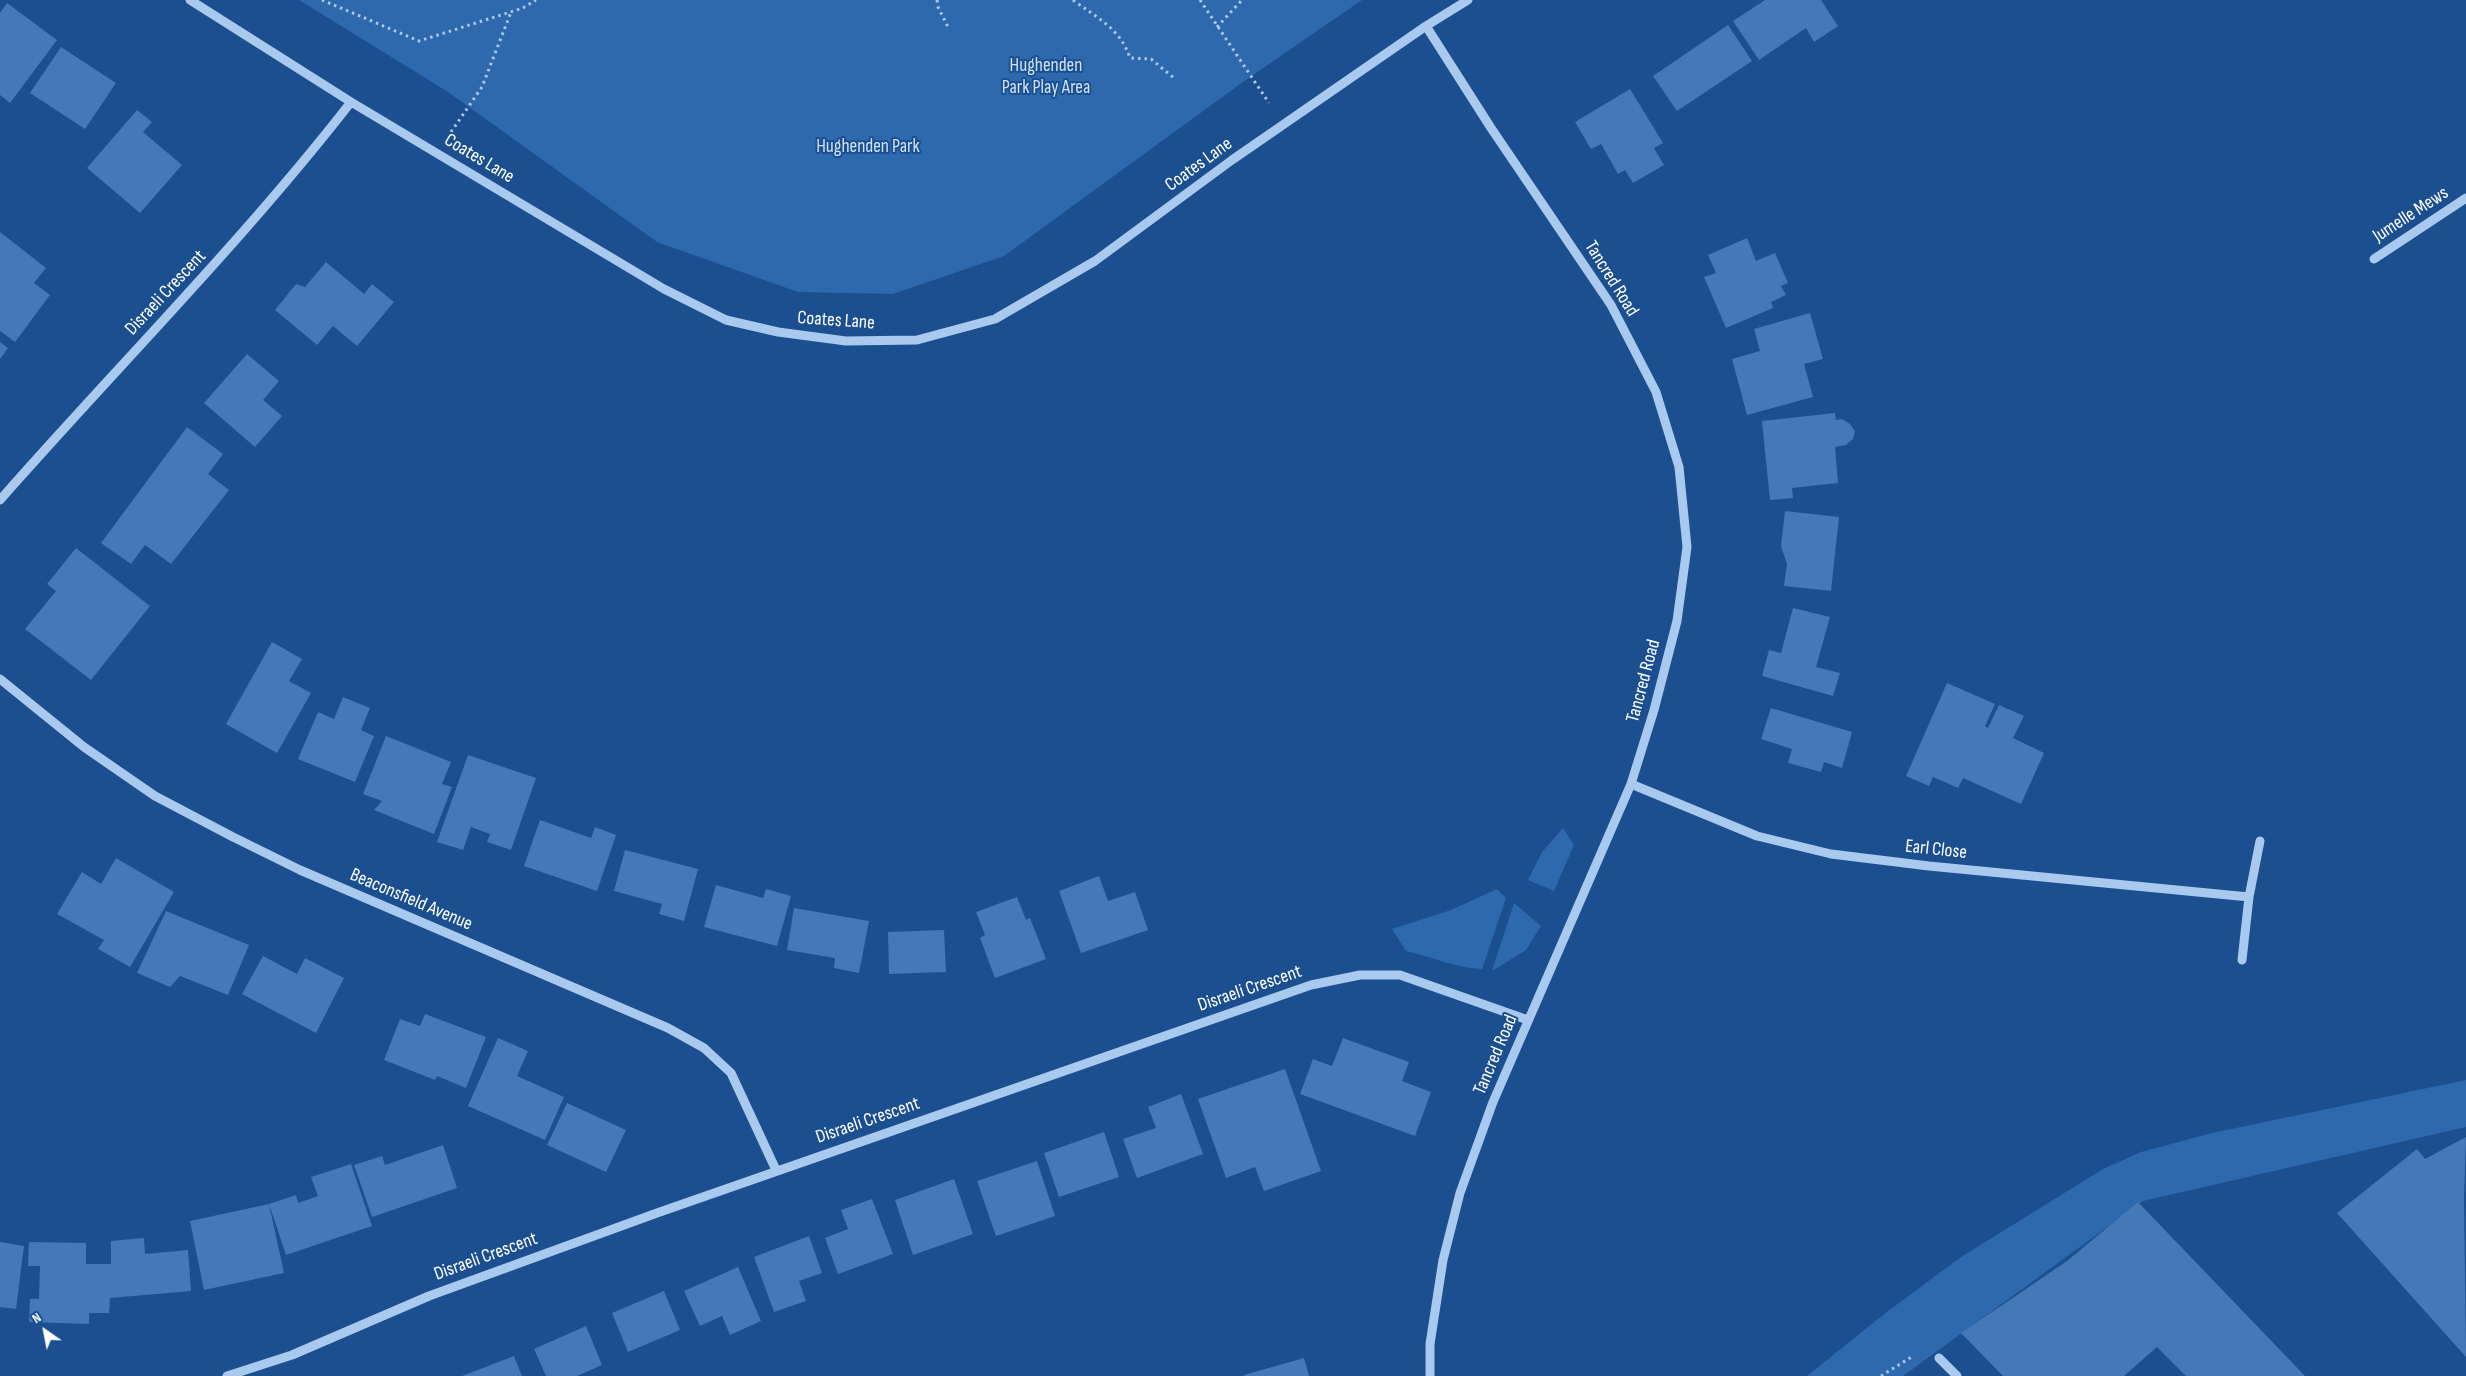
<!DOCTYPE html>
<style>
body{margin:0}
#map{position:relative;width:2466px;height:1376px;overflow:hidden;background:#1b4f8f;font-family:"Sofia Sans Condensed",sans-serif}
canvas{display:block}
.north{position:absolute;left:20px;top:1306px;width:50px;height:50px;-webkit-text-stroke:4px #1b4f8f;paint-order:stroke;rotate:327deg;font-size:14px;font-weight:700;line-height:20px;text-align:center;color:#fff}
.north::after{content:'';display:block;margin:auto;width:18px;height:22px;background:#fff;clip-path:polygon(50% 0,100% 100%,50% 72%,0 100%)}
</style>
<div id="map">
<canvas width="2466" height="1376"></canvas>
<div class="north">N</div>
</div>
<script>
const ctx = document.querySelector('canvas').getContext('2d');
ctx.lineJoin = 'round';
function paint(path, color) { ctx.fillStyle = color; ctx.fill(path, 'evenodd'); }
function trace(path, color, width, dash) { ctx.strokeStyle = color; ctx.lineWidth = width; ctx.lineCap = dash ? 'butt' : 'round'; ctx.setLineDash(dash || []); ctx.stroke(path); }
function write(font, color, halo, rows, align = 'center') {
  ctx.font = font + ' "Sofia Sans Condensed",sans-serif'; ctx.lineWidth = 4; ctx.setLineDash([]); ctx.textBaseline = 'middle'; ctx.strokeStyle = halo; ctx.fillStyle = color; for (const [text, x, y, turn = 0] of rows) {
    ctx.save(); ctx.translate(x, y); ctx.rotate((+turn || 0) * Math.PI / 180); ctx.textAlign = isNaN(turn) ? turn : align; if (halo) ctx.strokeText(text, 0, 0); ctx.fillText(text, 0, 0); ctx.restore();
  }
}
const green = new Path2D(`
 M 299,0 L 1362,0 L 1243,82 L 1004,256 L 893,294 L 798,292 L 657,242 L 448,92 Z
 M 1563,828 L 1574,845 L 1554,891 L 1528,880 L 1542,852 Z
 M 1497,889 L 1506,898 L 1482,969 C 1456,968 1432,957 1406,951 L 1392,929 L 1451,910 Z
 M 1514,903 L 1541,926 L 1526,950 L 1492,971 Z
 M 2466,1080 L 2466,1127 L 2143,1201 L 1903,1376 L 1807,1376 L 1888,1311 L 1961,1257 L 2103,1169 L 2141,1152 L 2212,1133 Z`);
const building = new Path2D(`
 M 1765,0 L 1821,0 L 1838,26 L 1814,42 L 1806,28 L 1759,60 L 1733,21 Z
 M 7,3 L 57,40 L 10,103 L 0,95 L 0,13 Z
 M 1728,25 L 1752,61 L 1677,111 L 1653,76 Z
 M 61,47 L 116,83 L 85,129 L 30,93 Z
 M 1630,89 L 1663,143 L 1654,148 L 1664,165 L 1633,183 L 1625,170 L 1618,174 L 1601,144 L 1591,149 L 1575,122 Z
 M 137,110 L 152,122 L 143,132 L 182,165 L 140,213 L 87,168 Z
 M 0,232 L 46,268 L 34,283 L 50,295 L 15,342 L 0,331 Z
 M 1747,238 L 1756,261 L 1775,253 L 1788,283 L 1781,286 L 1786,295 L 1771,302 L 1773,308 L 1726,328 L 1704,277 L 1716,273 L 1708,255 Z
 M 326,262 L 364,294 L 372,284 L 394,302 L 357,346 L 333,326 L 317,345 L 275,310 L 296,284 L 305,287 Z
 M 1810,313 L 1823,359 L 1804,364 L 1813,397 L 1747,415 L 1732,359 L 1760,351 L 1754,329 Z
 M 0,342 L 8,348 L 0,359 Z
 M 247,354 L 279,381 L 263,400 L 282,416 L 255,447 L 204,403 Z
 M 1835,413 L 1836,420 L 1842,419 L 1850,424 L 1855,431 L 1853,439 L 1846,445 L 1835,447 L 1838,483 L 1792,488 L 1793,498 L 1770,500 L 1762,421 Z
 M 187,427 L 223,454 L 208,474 L 229,490 L 171,564 L 145,545 L 131,564 L 101,543 Z
 M 1785,511 L 1839,517 L 1831,591 L 1784,586 L 1787,564 L 1781,546 Z
 M 76,548 L 150,606 L 91,680 L 25,629 L 56,591 L 47,584 Z
 M 1793,608 L 1830,617 L 1816,667 L 1840,673 L 1833,696 L 1762,676 L 1769,650 L 1781,653 Z
 M 272,642 L 302,659 L 289,681 L 311,693 L 277,753 L 226,724 Z
 M 1947,683 L 1995,704 L 1985,726 L 1988,728 L 1999,705 L 2024,716 L 2013,738 L 2044,753 L 2021,804 L 1963,778 L 1958,788 L 1933,777 L 1929,786 L 1906,776 Z
 M 343,697 L 370,708 L 361,730 L 374,736 L 355,782 L 298,759 L 318,712 L 334,719 Z
 M 1771,708 L 1852,732 L 1842,768 L 1824,762 L 1821,772 L 1788,763 L 1792,749 L 1761,739 Z
 M 386,736 L 451,762 L 442,784 L 452,787 L 434,834 L 374,810 L 382,801 L 363,794 Z
 M 468,755 L 536,778 L 511,850 L 487,842 L 490,834 L 471,827 L 463,850 L 437,842 Z
 M 540,820 L 591,838 L 595,827 L 616,835 L 597,891 L 524,866 Z
 M 625,850 L 698,869 L 684,921 L 659,914 L 662,904 L 614,891 Z
 M 116,858 L 174,892 L 130,967 L 98,949 L 104,940 L 57,914 L 82,872 L 101,884 Z
 M 1099,876 L 1108,901 L 1135,892 L 1148,930 L 1081,953 L 1059,891 Z
 M 716,885 L 763,898 L 766,889 L 791,896 L 777,946 L 704,927 Z
 M 1017,897 L 1026,920 L 1030,918 L 1046,959 L 995,978 L 980,938 L 985,935 L 976,912 Z
 M 794,908 L 869,921 L 859,973 L 834,968 L 835,958 L 787,950 Z
 M 166,911 L 249,945 L 228,995 L 180,976 L 170,987 L 137,973 Z
 M 944,930 L 946,972 L 889,974 L 888,932 Z
 M 263,956 L 297,974 L 305,958 L 344,978 L 316,1033 L 242,994 Z
 M 425,1014 L 486,1037 L 466,1088 L 437,1076 L 435,1080 L 384,1060 L 400,1019 L 420,1026 Z
 M 498,1038 L 528,1051 L 517,1076 L 564,1097 L 545,1140 L 468,1106 Z
 M 1343,1038 L 1409,1062 L 1402,1081 L 1431,1092 L 1415,1136 L 1300,1094 L 1313,1059 L 1332,1066 Z
 M 1285,1069 L 1321,1171 L 1264,1191 L 1255,1167 L 1226,1178 L 1198,1099 Z
 M 1181,1094 L 1203,1154 L 1137,1178 L 1123,1139 L 1156,1128 L 1148,1107 Z
 M 567,1103 L 626,1130 L 606,1172 L 547,1145 Z
 M 1104,1132 L 1119,1177 L 1059,1197 L 1044,1153 Z
 M 2466,1137 L 2464,1198 L 2466,1357 L 2337,1213 L 2417,1149 L 2425,1159 Z
 M 443,1145 L 457,1188 L 372,1217 L 354,1165 L 382,1156 L 385,1165 Z
 M 1037,1161 L 1055,1216 L 996,1236 L 977,1181 Z
 M 351,1164 L 372,1226 L 286,1255 L 269,1204 L 284,1273 L 204,1290 L 190,1221 L 269,1204 L 296,1195 L 298,1203 L 318,1196 L 311,1177 Z
 M 954,1179 L 973,1234 L 913,1255 L 895,1200 Z
 M 872,1199 L 893,1254 L 838,1274 L 825,1238 L 848,1229 L 841,1210 Z
 M 2138,1202 L 2305,1376 L 2186,1376 L 2157,1347 L 2124,1376 L 2003,1376 L 1961,1333 L 2067,1261 Z
 M 809,1236 L 822,1273 L 799,1281 L 806,1301 L 774,1312 L 754,1257 Z
 M 144,1238 L 145,1254 L 188,1250 L 191,1291 L 110,1298 L 109,1313 L 89,1313 L 89,1324 L 29,1322 L 30,1299 L 39,1299 L 40,1266 L 28,1266 L 29,1242 L 86,1243 L 86,1264 L 111,1264 L 111,1241 Z
 M 0,1242 L 24,1246 L 16,1309 L 0,1307 Z
 M 738,1267 L 761,1321 L 730,1335 L 722,1316 L 700,1326 L 684,1291 Z
 M 664,1291 L 680,1330 L 628,1352 L 612,1313 Z
 M 586,1326 L 602,1365 L 577,1376 L 546,1376 L 534,1349 Z
 M 514,1356 L 522,1376 L 462,1376 Z
 M 1304,1358 L 1309,1376 L 1244,1376 L 1244,1375 Z`);
const path = new Path2D(`
 M 322,0 L 419,41 L 523,8 L 536,0
 M 937,0 L 938,7 L 948,27
 M 1073,0 C 1097,18 1120,28 1130,58 L 1151,59 L 1174,78
 M 1200,0 L 1269,103
 M 1217,27 L 1242,0
 M 451,132 L 482,87 L 511,12
 M 1881,1376 L 1913,1356`);
const minor = new Path2D(`
 M 190,0 L 351,102 L 664,289 L 726,320 L 778,332 L 846,341 L 917,340 L 995,319 L 1095,261 L 1232,160 L 1426,26 L 1468,0
 M 1426,26 L 1491,128 L 1611,305 L 1656,392 L 1679,467 L 1687,547 L 1677,621 L 1654,710 L 1631,784 L 1493,1102 L 1460,1193 L 1443,1260 L 1430,1344 L 1430,1376
 M 2374,259 L 2466,198
 M 0,500 C 117,367 242,242 351,102
 M 0,679 L 84,747 L 155,796 L 233,837 L 300,870 L 668,1028 L 704,1048 L 731,1073 L 776,1170
 M 1631,784 L 1757,836 L 1831,854 L 1929,866 L 2249,897
 M 2242,960 L 2249,897 L 2260,841
 M 1939,1358 L 1957,1376
 M 227,1376 L 292,1355 L 429,1296 L 657,1213 L 1311,985 L 1360,975 L 1400,975 L 1528,1020`);
const parkNames = [
 ["Hughenden",1046,66],
 ["Park Play Area",1046,88],
 ["Hughenden Park",868,147]
];
const streetNames = [
 ["Coates Lane",479,159,31],
 ["Coates Lane",1199,165,-36],
 ["Jumelle Mews",2411,215,-33],
 ["Tancred Road",1611,279,58],
 ["Disraeli Crescent",166,293,-47],
 ["Coates Lane",836,321,4],
 ["Tancred Road",1644,681,-75],
 ["Earl Close",1936,850,6],
 ["Beaconsfield Avenue",411,900,23],
 ["Disraeli Crescent",1250,989,-19],
 ["Tancred Road",1496,1055,-67],
 ["Disraeli Crescent",868,1121,-19],
 ["Disraeli Crescent",486,1257,-20]
];
paint(green, '#2e69ad');
paint(building, '#4478b7');
trace(path, '#a9c9ee', 3, [2.5, 4]);
trace(minor, '#a9c9ee', 9);
write('19px', '#cfe3fa', '#1b4f8f', parkNames);
write('19px', '#fff', '#1b4f8f', streetNames);
</script>
